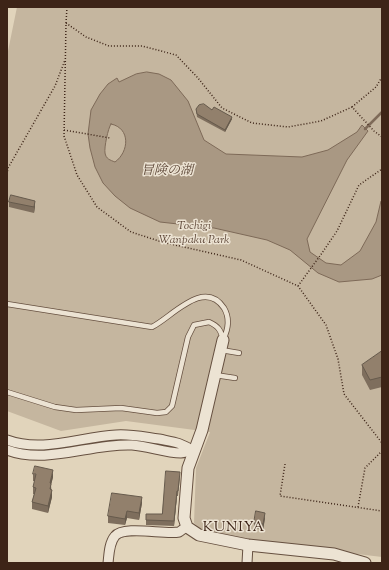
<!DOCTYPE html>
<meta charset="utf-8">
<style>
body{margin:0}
#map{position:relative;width:389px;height:570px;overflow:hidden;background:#e1d4bb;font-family:"Sorts Mill Goudy",serif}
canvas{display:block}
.frame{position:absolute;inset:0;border:8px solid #3d2417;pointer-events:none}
</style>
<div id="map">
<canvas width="389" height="570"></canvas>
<div class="frame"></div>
</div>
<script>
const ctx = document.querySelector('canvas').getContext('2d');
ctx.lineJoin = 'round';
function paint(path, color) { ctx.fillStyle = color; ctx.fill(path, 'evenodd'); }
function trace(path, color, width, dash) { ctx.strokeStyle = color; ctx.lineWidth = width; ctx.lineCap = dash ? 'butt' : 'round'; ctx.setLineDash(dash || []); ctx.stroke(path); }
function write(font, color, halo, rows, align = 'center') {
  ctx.font = font + ' "Sorts Mill Goudy","Noto Serif JP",serif'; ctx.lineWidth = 3; ctx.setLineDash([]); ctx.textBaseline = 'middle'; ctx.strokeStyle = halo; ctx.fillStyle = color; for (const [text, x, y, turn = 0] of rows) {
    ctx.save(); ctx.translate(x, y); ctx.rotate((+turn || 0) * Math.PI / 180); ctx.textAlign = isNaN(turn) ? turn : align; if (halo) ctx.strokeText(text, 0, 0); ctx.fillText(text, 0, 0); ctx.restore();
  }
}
const green = new Path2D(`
 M 17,7 L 382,7 L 382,557 L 258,542 L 200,529 L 194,523 L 196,468 L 210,432 L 126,421 L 61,431 L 7,411 L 7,56 Z`);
const water = new Path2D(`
 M 147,72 L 159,74 L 171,80 L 188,101 L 204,140 L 226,154 L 302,157 L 328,150 L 357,132 L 362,125 L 368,131 L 347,160 L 307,239 L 310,252 L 326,263 L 341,265 L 360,251 L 376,222 L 381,201 L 382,200 L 382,275 L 372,279 L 339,282 L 318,273 L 290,250 L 267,240 L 214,228 L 160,222 L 130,208 L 115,196 L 103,183 L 95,167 L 90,148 L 88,134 L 91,110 L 100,94 L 108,84 L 117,78 L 119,82 L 136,74 ZM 111,124 C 131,128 129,152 115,162 C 110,160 106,159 105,153 C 104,148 108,128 111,124 Z`);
const stream = new Path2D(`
 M 365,129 L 382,112`);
const path = new Path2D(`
 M 67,7 L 66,23 L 64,136 L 77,175 L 97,207 L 131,232 L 162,242 L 241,260 L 298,286 L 326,325 L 338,359 L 344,394 L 382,443
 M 66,23 L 86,37 L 109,46 L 142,46 L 176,55 L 198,78 L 222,108 L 252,123 L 288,127 L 321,121 L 352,107 L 374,131 L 382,137
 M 352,107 L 376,87 L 382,77
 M 64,130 L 110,138
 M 7,174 L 8,168 L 55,86 L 65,60
 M 298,286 L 322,253 L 337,231 L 359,185 L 382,169
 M 285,464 L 280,496 L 382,511
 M 358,507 L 365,468 L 382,451`);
const service = new Path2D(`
 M 7,304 L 152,327 C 172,317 204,278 224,308 C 230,318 228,330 223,340
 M 221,350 L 239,353
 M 215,375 L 235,378
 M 7,392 L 55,407 L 76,410 L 121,408 L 157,413 L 166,412 L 172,406 L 188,337 L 194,325 L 209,322 C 218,326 221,330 223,340`);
const minor = new Path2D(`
 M 7,440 C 42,453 80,437 116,435 C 131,434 144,437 159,439 C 173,442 180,442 193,451
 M 7,450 C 47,465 91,443 132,445 C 148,446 165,453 181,453 C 185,453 189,451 193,451
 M 108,563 C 109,555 109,543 115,536 C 124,525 165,535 179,532 C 181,531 184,528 187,527
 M 247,563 L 248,545`);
const tertiary = new Path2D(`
 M 223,340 L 202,430 L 188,468 L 184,518 L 187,527 L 199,535 L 248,545 L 334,554 L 365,563`);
const wall = new Path2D(`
 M 196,109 L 212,110 L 232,119 L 225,132 L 197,117 Z
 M 9,202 L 35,206 L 34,213 L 9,207 Z
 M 382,351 L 382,387 L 370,390 L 362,375 L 362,365 Z
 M 33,474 L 53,477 L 51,485 L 52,497 L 48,513 L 32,509 L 32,502 L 34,494 L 33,494 L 33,487 L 35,481 L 33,481 Z
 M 180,477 L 178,496 L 177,496 L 174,526 L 146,525 L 146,514 L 162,514 Z
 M 142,503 L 139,520 L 127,518 L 125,525 L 108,523 L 108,516 Z
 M 265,518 L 263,530 L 254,528 L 254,523 Z`);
const shadedWall = new Path2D(`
 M 232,117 L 232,119 L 225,132 L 225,130 Z
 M 35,201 L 35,206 L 34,213 L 34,207 Z
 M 53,470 L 53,477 L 51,485 L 51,491 L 50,496 L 50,483 Z
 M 52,490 L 52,497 L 48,513 L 48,506 Z
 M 177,491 L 177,496 L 174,526 L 174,521 Z
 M 142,497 L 142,503 L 139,520 L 139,513 Z
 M 127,511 L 127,518 L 125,525 L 125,519 Z
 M 265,513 L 265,518 L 263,530 L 263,524 Z`);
const building = new Path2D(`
 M 204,104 L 212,110 L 214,107 L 232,117 L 225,130 L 197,114 L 196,109 L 199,105 Z
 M 11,195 L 35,201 L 34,207 L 9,202 Z
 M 382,351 L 382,377 L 370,380 L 362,365 Z
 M 35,466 L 53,470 L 50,483 L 51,484 L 50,489 L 52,490 L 48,506 L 32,502 L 36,488 L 33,487 L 36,474 L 33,474 Z
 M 166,471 L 180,472 L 178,491 L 177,491 L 174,521 L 146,520 L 146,514 L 162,514 Z
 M 112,493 L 142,497 L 139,513 L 127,511 L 125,519 L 108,516 Z
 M 256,511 L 265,513 L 263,524 L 254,523 Z`);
const parkNames = [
 ["Tochigi",194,227],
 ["Wanpaku Park",194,241]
];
const waterNames = [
 ["冒険の湖",167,172]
];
const quarterNames = [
 ["KUNIYA",234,529]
];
paint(green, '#c5b69f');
paint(water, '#a99883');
trace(water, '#7e6a58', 1);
trace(stream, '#7e6a58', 2.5);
trace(service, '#665040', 6);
trace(minor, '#665040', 11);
trace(tertiary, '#665040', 13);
trace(path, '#3d2417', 1.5, [1, 2]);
trace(service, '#ece3d3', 4.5);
trace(minor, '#ece3d3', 9);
trace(tertiary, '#ece3d3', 11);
paint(wall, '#7e6e5d');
paint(shadedWall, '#665a4c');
paint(building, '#92806c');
trace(building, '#665a4c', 1);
write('italic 12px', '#5f4839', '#ece3d3', parkNames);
write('italic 13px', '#5d4737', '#ece3d3', waterNames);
ctx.letterSpacing = '1px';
write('14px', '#3d2417', '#ece3d3', quarterNames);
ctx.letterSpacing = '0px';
</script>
